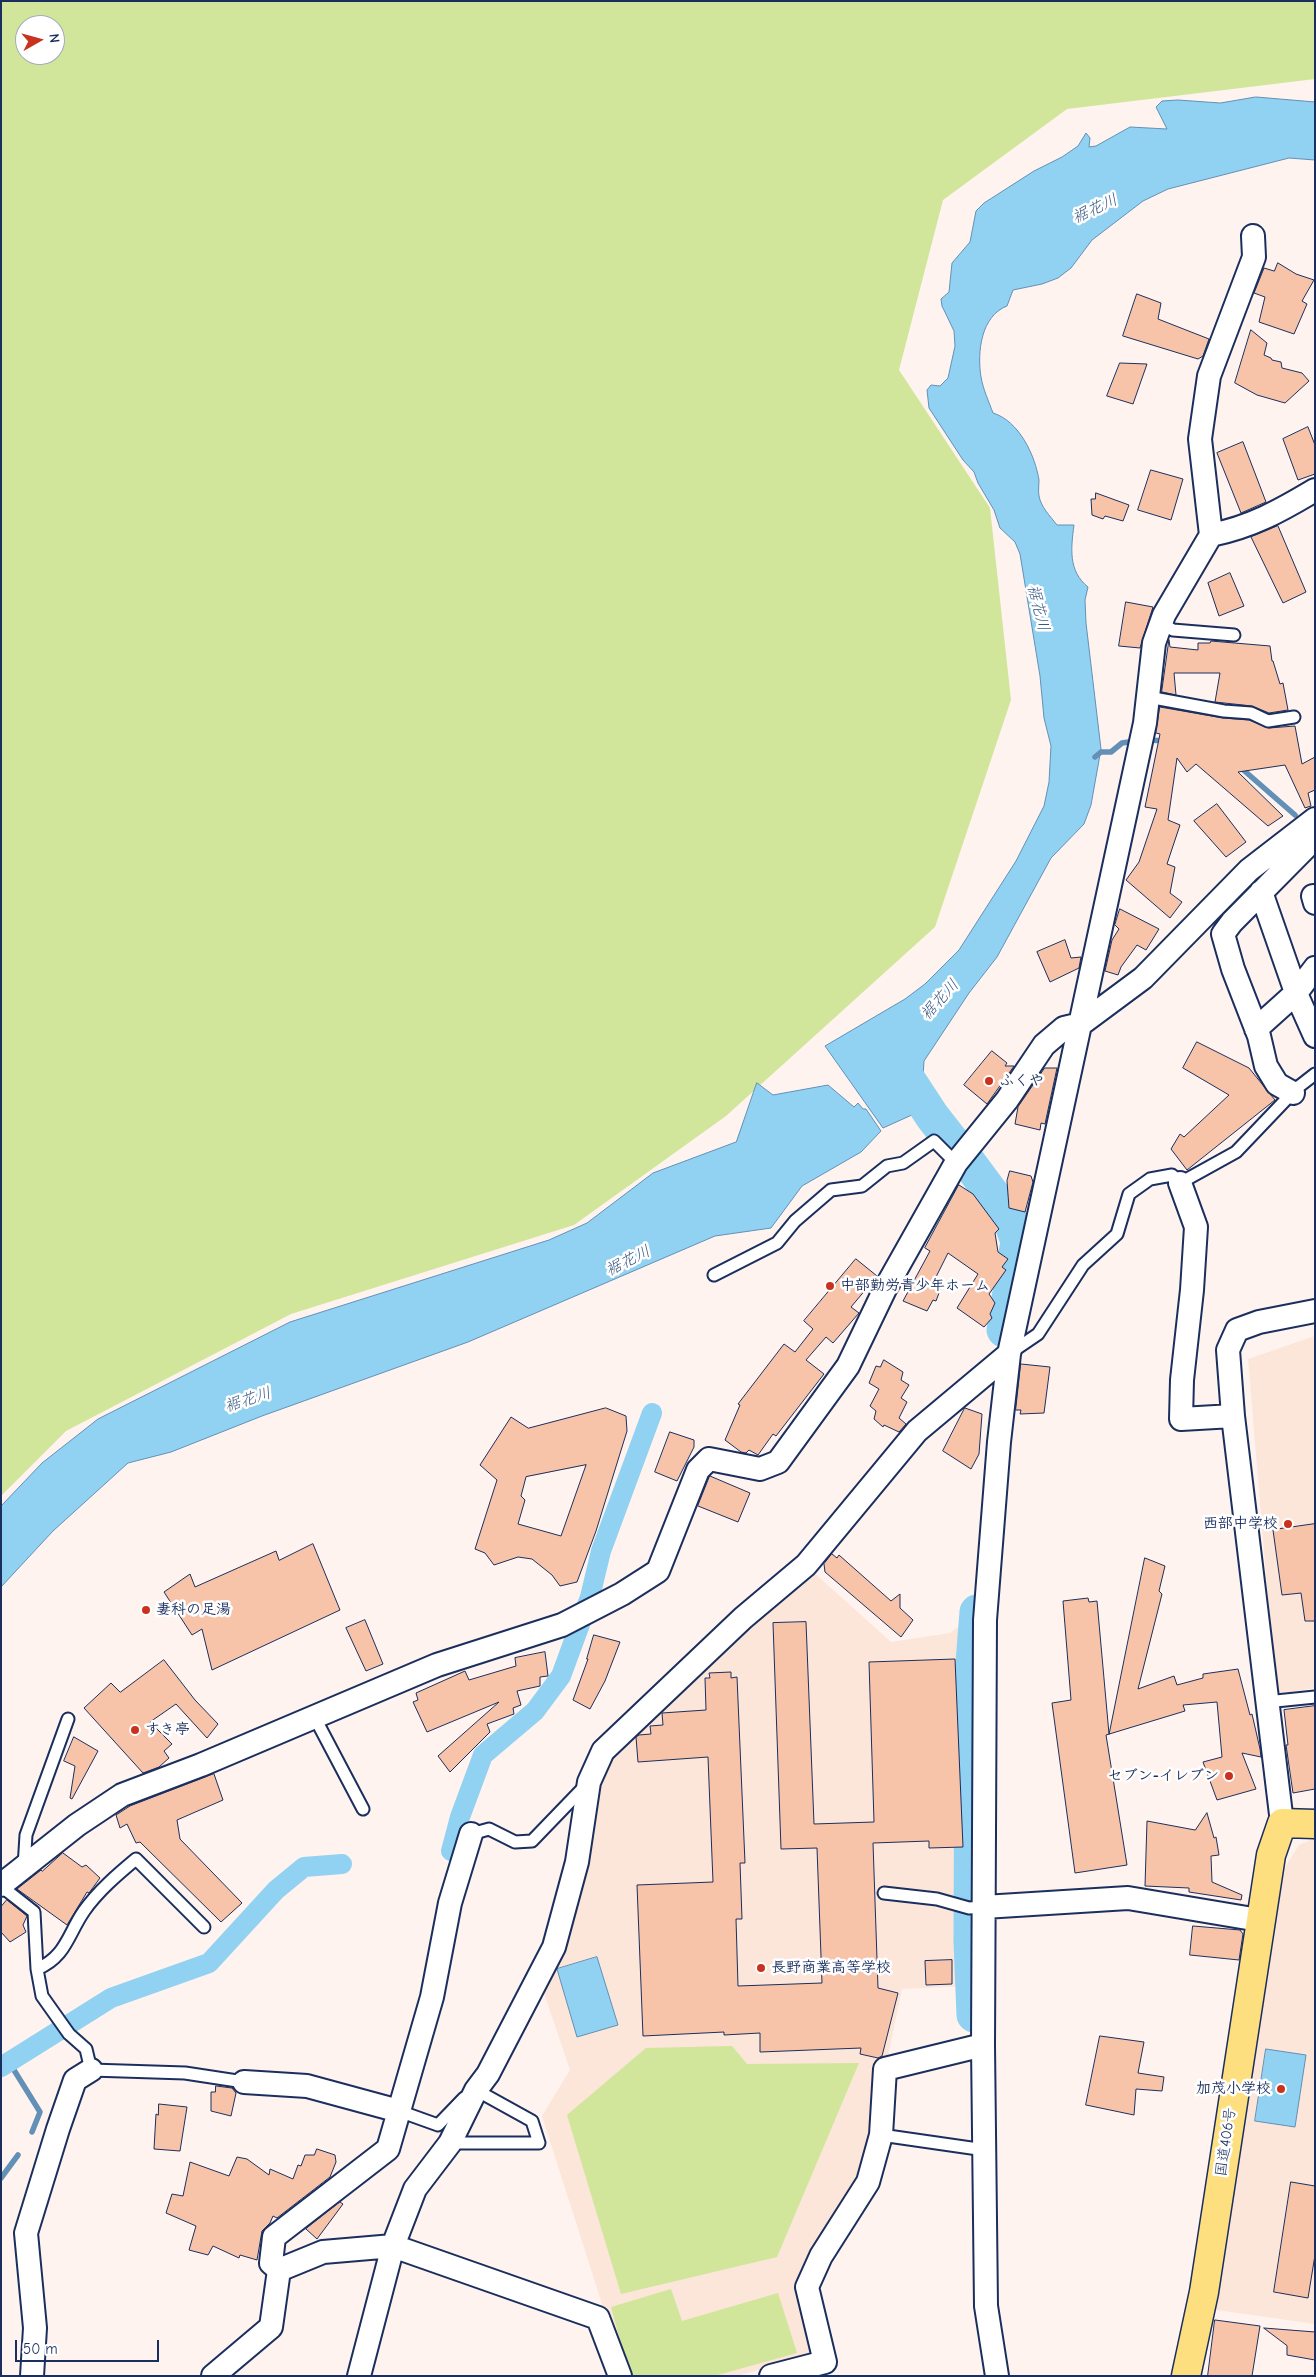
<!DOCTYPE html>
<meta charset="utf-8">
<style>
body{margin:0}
#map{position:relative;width:1316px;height:2377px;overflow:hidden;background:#fef3ee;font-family:"Comic Neue",sans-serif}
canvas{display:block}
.frame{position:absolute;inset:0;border:2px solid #1b2f5e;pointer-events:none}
.north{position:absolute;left:15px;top:15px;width:50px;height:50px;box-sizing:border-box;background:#fff;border:1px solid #a4acbf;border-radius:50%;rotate:83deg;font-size:14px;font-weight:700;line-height:20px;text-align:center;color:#1b2f5e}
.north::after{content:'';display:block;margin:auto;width:18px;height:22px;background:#c8321e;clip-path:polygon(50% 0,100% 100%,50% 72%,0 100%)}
.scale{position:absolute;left:15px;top:2340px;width:144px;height:22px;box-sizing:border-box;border:2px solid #1b2f5e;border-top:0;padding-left:6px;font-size:15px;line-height:18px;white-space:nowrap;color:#1b2f5e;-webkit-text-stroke:4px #fff;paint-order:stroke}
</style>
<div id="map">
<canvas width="1316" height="2377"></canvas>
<div class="frame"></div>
<div class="north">N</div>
<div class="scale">50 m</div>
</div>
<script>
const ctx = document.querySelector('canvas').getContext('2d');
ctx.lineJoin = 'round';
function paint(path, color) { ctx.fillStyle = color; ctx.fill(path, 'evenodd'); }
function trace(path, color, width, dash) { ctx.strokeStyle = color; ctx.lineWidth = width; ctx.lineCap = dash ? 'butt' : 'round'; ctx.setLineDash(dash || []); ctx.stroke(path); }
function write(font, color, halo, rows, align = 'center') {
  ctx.font = font + ' "Comic Neue","Klee One",sans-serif'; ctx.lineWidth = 5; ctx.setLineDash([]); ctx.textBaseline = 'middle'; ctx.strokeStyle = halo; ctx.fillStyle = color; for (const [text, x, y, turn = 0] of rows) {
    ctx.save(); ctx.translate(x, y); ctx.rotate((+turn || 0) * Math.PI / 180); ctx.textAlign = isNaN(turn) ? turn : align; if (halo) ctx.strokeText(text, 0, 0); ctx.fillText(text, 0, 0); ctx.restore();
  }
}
const built = new Path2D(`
 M 1315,1336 L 1315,1688 L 1276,1694 L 1248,1359 Z
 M 811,1570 L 891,1642 L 950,1633 L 969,1619 L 967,1632 L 969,1986 L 902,1989 L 887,2061 L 876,2132 L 862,2180 L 803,2269 L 800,2294 L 812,2354 L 737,2376 L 625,2376 L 542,2116 L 570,2070 L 543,1990 L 595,1782 L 627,1733 Z
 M 1315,1838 L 1315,2324 L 1210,2309 L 1284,1869 L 1299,1845 Z`);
const green = new Path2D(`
 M 1,1 L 1315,1 L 1315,79 L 1067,109 L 943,200 L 899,370 L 990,508 L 1011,700 L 935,927 L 726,1116 L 574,1225 L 291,1314 L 66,1431 L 1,1496 ZM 25,25 L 55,25 L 55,55 L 25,55 Z
 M 732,2046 L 747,2064 L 859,2063 L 777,2257 L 621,2294 L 567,2115 L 646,2048 Z
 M 671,2289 L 682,2321 L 778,2293 L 797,2353 L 714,2376 L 630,2376 L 611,2307 Z`);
const water = new Path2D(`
 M 1256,97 L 1315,102 L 1315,160 L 1289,158 L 1168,189 L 1143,201 L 1092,240 L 1071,268 L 1058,278 L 1042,284 L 1013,290 L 1007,306 C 981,316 977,352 981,377 C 983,389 989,402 993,413 C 1019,421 1035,455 1039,480 C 1039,485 1038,491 1039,496 C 1041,507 1050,516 1057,525 L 1074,525 C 1071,548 1068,571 1088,587 L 1085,600 L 1086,623 L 1101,749 L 1091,805 L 1084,824 L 1051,858 L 997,957 L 969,993 L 924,1061 L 923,1077 L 926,1095 L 914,1114 L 883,1128 L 825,1046 L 905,999 L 925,984 L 959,950 L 1016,861 L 1044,806 L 1049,782 L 1051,746 L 1044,718 L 1040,676 L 1020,554 L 1015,542 L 1000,528 L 994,510 L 978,483 L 974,472 L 963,460 L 929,408 L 927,390 L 931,385 L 940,386 L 948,378 L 955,346 L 954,331 L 942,306 L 941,299 L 949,292 L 952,263 L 970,242 L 976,211 L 984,203 L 1034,171 L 1062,157 L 1078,146 L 1086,133 L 1090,138 L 1089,147 L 1096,146 L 1130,127 L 1167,129 L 1156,107 L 1162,101 L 1178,100 L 1220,103 Z
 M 757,1083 L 773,1095 L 828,1085 L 854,1107 L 858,1103 L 863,1109 L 866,1109 L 881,1131 L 861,1152 L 802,1186 L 771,1228 L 715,1236 L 468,1342 L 262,1416 L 171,1452 L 128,1463 L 53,1531 L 1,1587 L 1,1506 L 42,1463 L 98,1419 L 290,1322 L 549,1240 L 587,1223 L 653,1173 L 736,1142 Z
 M 597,1957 L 618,2025 L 577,2037 L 557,1969 Z
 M 1266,2049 L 1306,2055 L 1295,2127 L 1255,2121 Z`);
const stream = new Path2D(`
 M 1149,740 L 1166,741
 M 1095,757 L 1101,752 L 1111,752 L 1122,743 L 1135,741
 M 1240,767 L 1295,815
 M 9,2062 L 40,2112 L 32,2132
 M 1,2178 L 18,2155`);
const canal = new Path2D(`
 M 451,1851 L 460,1817 L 483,1755 L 535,1711 L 561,1676 L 590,1597 L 601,1551 L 652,1413
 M 1,2067 L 111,1998 L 209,1963 L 276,1890 L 304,1867 L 342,1864`);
const river = new Path2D(`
 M 896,1061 L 932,1116 L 957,1148
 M 969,1163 L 1009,1217 L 1018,1241 L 1004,1330
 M 974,2015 L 971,1941 L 972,1676 L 977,1612`);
const building = new Path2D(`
 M 1278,263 L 1296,274 L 1314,280 L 1302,301 L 1307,304 L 1294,334 L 1259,322 L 1265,297 L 1254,293 L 1264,268 L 1274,271 Z
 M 1137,294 L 1161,303 L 1158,319 L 1209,339 L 1203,356 L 1198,359 L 1123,336 Z
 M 1251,330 L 1267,343 L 1264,355 L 1271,358 L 1272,360 L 1281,362 L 1282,368 L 1302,373 L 1309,381 L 1285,403 L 1257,395 L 1235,383 Z
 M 1120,363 L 1147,364 L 1133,404 L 1107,396 Z
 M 1308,427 L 1315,445 L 1315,474 L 1298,480 L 1283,439 Z
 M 1243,442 L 1266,502 L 1241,513 L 1217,453 Z
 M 1151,470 L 1183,479 L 1171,520 L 1138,510 Z
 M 1096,493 L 1129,505 L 1123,521 L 1105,516 L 1103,519 L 1092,515 L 1091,499 L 1095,499 Z
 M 1278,526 L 1306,592 L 1283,603 L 1251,537 Z
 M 1230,573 L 1244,606 L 1219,616 L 1208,583 Z
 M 1126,602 L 1153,607 L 1140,648 L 1119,646 Z
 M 1169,640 L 1170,647 L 1198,650 L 1198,643 L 1210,643 L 1211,641 L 1270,646 L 1272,661 L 1273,661 L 1280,684 L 1283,683 L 1288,710 L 1269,713 L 1252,706 L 1215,702 L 1220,673 L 1174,673 L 1176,695 L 1162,692 Z
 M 1160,707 L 1223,718 L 1249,720 L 1269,728 L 1295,726 L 1302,764 L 1315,757 L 1315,790 L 1308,793 L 1311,806 L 1305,808 L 1285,765 L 1238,772 L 1283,816 L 1268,826 L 1196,764 L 1187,772 L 1177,758 L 1168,820 L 1180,825 L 1167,864 L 1175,867 L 1170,893 L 1182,902 L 1170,918 L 1126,880 L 1139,862 L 1157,809 L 1145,807 L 1160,734 L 1156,733 Z
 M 1217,804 L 1246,842 L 1226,857 L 1194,821 Z
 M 1120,909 L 1159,929 L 1146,950 L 1137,945 L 1121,967 L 1118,975 L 1105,971 L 1112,940 L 1119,929 L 1115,925 Z
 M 1065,940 L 1071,958 L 1081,957 L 1079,968 L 1050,982 L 1037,952 Z
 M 1197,1042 L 1249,1068 L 1275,1100 L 1187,1170 L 1171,1149 L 1180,1134 L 1184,1137 L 1229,1095 L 1183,1068 Z
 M 992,1051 L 1007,1063 L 1005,1066 L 1014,1066 L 987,1104 L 964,1085 Z
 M 1045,1068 L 1057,1068 L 1045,1124 L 1041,1123 L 1040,1130 L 1015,1124 L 1018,1107 Z
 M 1010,1171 L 1031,1176 L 1033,1182 L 1025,1212 L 1009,1208 L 1007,1181 Z
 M 959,1185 L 973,1194 L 999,1229 L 995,1233 L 998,1252 L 1008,1259 L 1002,1267 L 1006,1270 L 989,1294 L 995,1303 L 990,1314 L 992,1318 L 984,1327 L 957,1308 L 978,1274 L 948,1253 L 935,1279 L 942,1285 L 936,1301 L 933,1300 L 927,1311 L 903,1301 L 930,1251 L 925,1248 Z
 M 856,1259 L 877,1276 L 851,1307 L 859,1313 L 833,1343 L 826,1337 L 806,1360 L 824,1374 L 776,1436 L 773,1434 L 758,1455 L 749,1450 L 746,1453 L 741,1452 L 725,1440 L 740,1405 L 738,1404 L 784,1344 L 795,1352 L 813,1329 L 804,1321 Z
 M 884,1360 L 903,1372 L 901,1380 L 909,1385 L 901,1398 L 907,1402 L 899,1418 L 906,1424 L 899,1432 L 884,1425 L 883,1427 L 874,1419 L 876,1411 L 870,1406 L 879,1389 L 869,1383 L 876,1366 L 880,1367 Z
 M 1021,1364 L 1050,1367 L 1044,1413 L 1020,1414 L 1021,1410 L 1016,1410 Z
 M 606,1408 L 626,1416 L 627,1431 L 596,1531 L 577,1582 L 560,1586 L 552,1575 L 532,1559 L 518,1557 L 494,1565 L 485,1553 L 475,1549 L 497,1480 L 480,1465 L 511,1417 L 528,1428 ZM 586,1465 L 561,1536 L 518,1524 L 525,1500 L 521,1496 L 526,1477 Z
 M 965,1408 L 982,1414 L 979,1454 L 971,1469 L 943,1451 Z
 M 670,1432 L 694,1440 L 694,1447 L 677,1481 L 655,1472 Z
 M 710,1476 L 750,1493 L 738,1522 L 698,1506 Z
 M 1315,1524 L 1315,1621 L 1305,1621 L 1301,1593 L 1282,1595 L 1273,1530 Z
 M 313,1544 L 340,1610 L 212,1670 L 202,1629 L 192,1635 L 164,1592 L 190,1574 L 195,1587 L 276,1551 L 279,1560 Z
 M 832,1554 L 837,1558 L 839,1555 L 891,1601 L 900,1594 L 900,1608 L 913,1620 L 901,1637 L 825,1572 L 824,1564 Z
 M 1145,1558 L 1165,1566 L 1159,1591 L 1162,1594 L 1138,1689 L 1174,1676 L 1177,1685 L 1203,1678 L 1203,1674 L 1238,1669 L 1250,1715 L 1252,1714 L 1260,1749 L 1261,1757 L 1242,1753 L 1256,1789 L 1217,1800 L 1203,1762 L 1222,1757 L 1217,1702 L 1183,1705 L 1185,1711 L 1106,1735 L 1127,1865 L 1075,1873 L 1052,1703 L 1071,1700 L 1063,1601 L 1088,1598 L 1089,1602 L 1097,1601 L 1109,1734 Z
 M 365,1620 L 383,1664 L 366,1671 L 346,1628 Z
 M 806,1622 L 814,1824 L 874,1822 L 869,1662 L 955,1659 L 963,1847 L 929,1848 L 929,1841 L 873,1843 L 878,1988 L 898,1993 L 882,2056 L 878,2058 L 860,2054 L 861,2048 L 760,2052 L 760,2033 L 724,2035 L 724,2032 L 643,2036 L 637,1885 L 713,1882 L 708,1757 L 638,1762 L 636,1737 L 639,1735 L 651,1734 L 650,1726 L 663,1725 L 662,1713 L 706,1710 L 705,1678 L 710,1678 L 709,1673 L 731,1672 L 731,1678 L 737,1677 L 745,1863 L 740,1863 L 742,1919 L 736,1919 L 738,1986 L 822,1983 L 817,1848 L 781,1849 L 773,1623 Z
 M 594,1635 L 620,1642 L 605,1681 L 590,1709 L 573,1700 L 588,1659 L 587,1659 Z
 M 545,1652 L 548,1676 L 540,1677 L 540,1686 L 517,1691 L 521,1705 L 513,1708 L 514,1714 L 487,1724 L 490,1732 L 450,1772 L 438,1756 L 499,1702 L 427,1732 L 413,1702 L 418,1700 L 416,1693 L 465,1671 L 469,1680 L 516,1666 L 515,1658 Z
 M 164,1660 L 195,1700 L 218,1724 L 207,1738 L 176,1704 L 150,1722 L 172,1744 L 164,1751 L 169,1758 L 159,1767 L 143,1773 L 84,1708 L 111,1683 L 120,1692 Z
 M 1315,1706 L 1315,1789 L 1293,1793 L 1286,1745 L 1288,1745 L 1284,1710 Z
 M 74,1737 L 98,1751 L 72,1799 L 70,1798 L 75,1766 L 64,1761 Z
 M 214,1774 L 223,1800 L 177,1820 L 180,1839 L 242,1903 L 221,1922 L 140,1842 L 136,1843 L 127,1824 L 120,1828 L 116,1815 L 130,1806 Z
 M 1207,1813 L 1214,1838 L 1216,1837 L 1219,1855 L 1211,1856 L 1212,1882 L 1242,1895 L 1241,1900 L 1189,1892 L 1189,1888 L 1145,1886 L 1147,1821 L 1195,1830 Z
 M 63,1853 L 82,1867 L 86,1865 L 100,1878 L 89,1893 L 87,1892 L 67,1925 L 17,1889 L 41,1870 L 42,1871 Z
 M 7,1900 L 27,1916 L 23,1925 L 26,1932 L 10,1942 L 1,1932 L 1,1907 Z
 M 1193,1926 L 1240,1930 L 1243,1934 L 1239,1960 L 1190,1955 Z
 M 952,1960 L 952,1984 L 926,1985 L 925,1961 Z
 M 1100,2036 L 1144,2042 L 1138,2073 L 1164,2077 L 1162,2091 L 1136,2089 L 1134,2115 L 1086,2105 Z
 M 216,2086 L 232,2088 L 236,2093 L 231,2116 L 211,2111 L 211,2092 L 215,2092 Z
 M 159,2104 L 187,2107 L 180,2151 L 154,2149 L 156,2114 L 158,2115 Z
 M 317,2149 L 335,2155 L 336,2162 L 330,2177 L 277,2218 L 273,2216 L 270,2223 L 262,2231 L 257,2260 L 240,2255 L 239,2258 L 213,2246 L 208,2255 L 189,2250 L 196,2226 L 166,2213 L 172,2194 L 183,2196 L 190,2162 L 229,2176 L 237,2157 L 247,2159 L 269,2175 L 270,2169 L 293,2179 L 298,2165 L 301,2166 L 305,2155 L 314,2155 Z
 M 1291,2182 L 1315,2186 L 1315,2255 L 1308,2298 L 1274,2292 Z
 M 340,2202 L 343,2204 L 317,2239 L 306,2229 Z
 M 1215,2320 L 1260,2326 L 1252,2376 L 1208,2376 Z
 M 1264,2328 L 1315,2332 L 1315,2360 L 1287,2355 L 1287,2346 Z`);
const service = new Path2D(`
 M 1161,623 L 1173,630 L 1234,635
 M 1148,697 L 1224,711 L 1251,713 L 1268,721 L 1294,717
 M 714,1275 L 777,1243 L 795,1221 L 831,1190 L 862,1186 L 887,1166 L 903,1163 L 934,1141 L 956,1163
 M 1010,1353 L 1038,1334 L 1083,1265 L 1117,1234 L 1129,1194 L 1150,1179 L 1172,1175 L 1180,1183 L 1236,1152 L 1297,1088 L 1315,1074
 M 1266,1702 L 1315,1697
 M 315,1718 L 363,1809
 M 471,1834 L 489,1829 L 515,1842 L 532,1841 L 586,1785
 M 24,1867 L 26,1835 L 68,1719
 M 1,1886 L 34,1912 L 37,1969 L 42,1996 L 69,2034 L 86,2049 L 91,2070 L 185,2073 L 244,2082
 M 884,1893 L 937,1899 L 969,1908 L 984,1907
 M 37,1969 C 66,1957 68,1934 84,1911 C 98,1891 118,1874 136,1859 L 204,1927
 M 399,2111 L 438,2125 L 464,2098
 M 881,2135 L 985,2150
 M 450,2143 L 539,2143 L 532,2121 L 476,2090`);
const minor = new Path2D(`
 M 1211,535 C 1251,527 1280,511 1315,490
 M 1261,892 L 1298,998 L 1315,1036
 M 1313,896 L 1315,903
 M 1256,1029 L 1296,993 L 1315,968
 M 1293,1093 L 1277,1084 L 1266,1066 L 1259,1036 L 1233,969 L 1223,934 L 1232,922 L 1315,838
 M 1180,1183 L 1196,1227 L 1192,1290 L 1182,1380 L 1181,1419 L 1233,1416
 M 1282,1823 L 1233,1416 L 1228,1350 L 1237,1330 L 1259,1322 L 1315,1311
 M 1,1885 L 77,1825 L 122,1795 L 201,1765 L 437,1665 L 562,1625 L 622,1594 L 658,1571 L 698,1470 L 709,1459 L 760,1469 L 778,1462 L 848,1366 L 885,1289 L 956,1163 L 1007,1100 L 1044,1045 L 1064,1028 L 1081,1024 L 1143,978 L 1249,870 L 1315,819
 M 984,1907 L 1128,1898 L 1259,1920
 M 244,2082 L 307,2086 L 399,2111
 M 279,2270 L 271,2263 L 274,2237 L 388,2149 L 432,1997 L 450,1903 L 471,1834
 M 32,2376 L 35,2328 L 26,2233 L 58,2129 L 75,2080 L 91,2070
 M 213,2376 L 271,2327 L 279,2270 L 323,2252 L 393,2246 L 598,2318 L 620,2376
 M 359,2376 L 393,2246 L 415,2189 L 450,2143 L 476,2090 L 488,2074 L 554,1947 L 577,1862 L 589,1782 L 603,1751 L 743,1618 L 806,1565 L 917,1431 L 1009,1354
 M 771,2376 L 825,2362 L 807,2287 L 821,2256 L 868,2182 L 881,2135 L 885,2069 L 983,2045
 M 997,2376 L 986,2306 L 983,2045 L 985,1620 L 999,1442 L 1009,1354 L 1145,723 L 1154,643 L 1164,615 L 1211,535 L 1200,439 L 1209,376 L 1254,257 L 1253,236`);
const trunk = new Path2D(`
 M 1186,2376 L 1204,2292 L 1271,1855 L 1282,1823 L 1315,1824`);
const markers = [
 [989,1081,5,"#c8321e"],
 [830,1286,5,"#c8321e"],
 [1288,1524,5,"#c8321e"],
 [146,1610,5,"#c8321e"],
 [135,1730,5,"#c8321e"],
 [1229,1776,5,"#c8321e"],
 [761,1968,5,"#c8321e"],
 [1281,2089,5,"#c8321e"]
];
const poiNames = [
 ["ふくや",999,1081],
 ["中部勤労青少年ホーム",840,1286],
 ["西部中学校",1278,1524,"right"],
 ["妻科の足湯",156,1610],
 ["すき亭",145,1730],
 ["セブン-イレブン",1219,1776,"right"],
 ["長野商業高等学校",771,1968],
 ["加茂小学校",1271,2089,"right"]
];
const streetNames = [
 ["国道406号",1226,2142,-82]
];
const waterNames = [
 ["裾花川",1095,209,-25],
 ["裾花川",1038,608,76],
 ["裾花川",940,1000,-48],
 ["裾花川",628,1261,-27],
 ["裾花川",248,1400,-18]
];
paint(built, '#fce5d9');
paint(green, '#d1e69b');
paint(water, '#91d1f2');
trace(water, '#6290b7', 1);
trace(stream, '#6290b7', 5.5);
trace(canal, '#91d1f2', 20);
trace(river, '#91d1f2', 35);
paint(building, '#f8c4a9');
trace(building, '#1b2f5e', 1);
trace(service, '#1b2f5e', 15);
trace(minor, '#1b2f5e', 26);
trace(trunk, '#1b2f5e', 31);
trace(service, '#fff', 11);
trace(minor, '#fff', 22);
trace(trunk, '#fedf80', 28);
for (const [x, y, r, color] of markers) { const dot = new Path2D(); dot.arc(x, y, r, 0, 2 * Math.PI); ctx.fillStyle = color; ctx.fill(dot); trace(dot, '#fff', 2); }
write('bold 15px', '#1b2f5e', '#fff', poiNames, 'left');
write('15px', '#1b2f5e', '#fff', streetNames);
write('italic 16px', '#385883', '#fff', waterNames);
</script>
